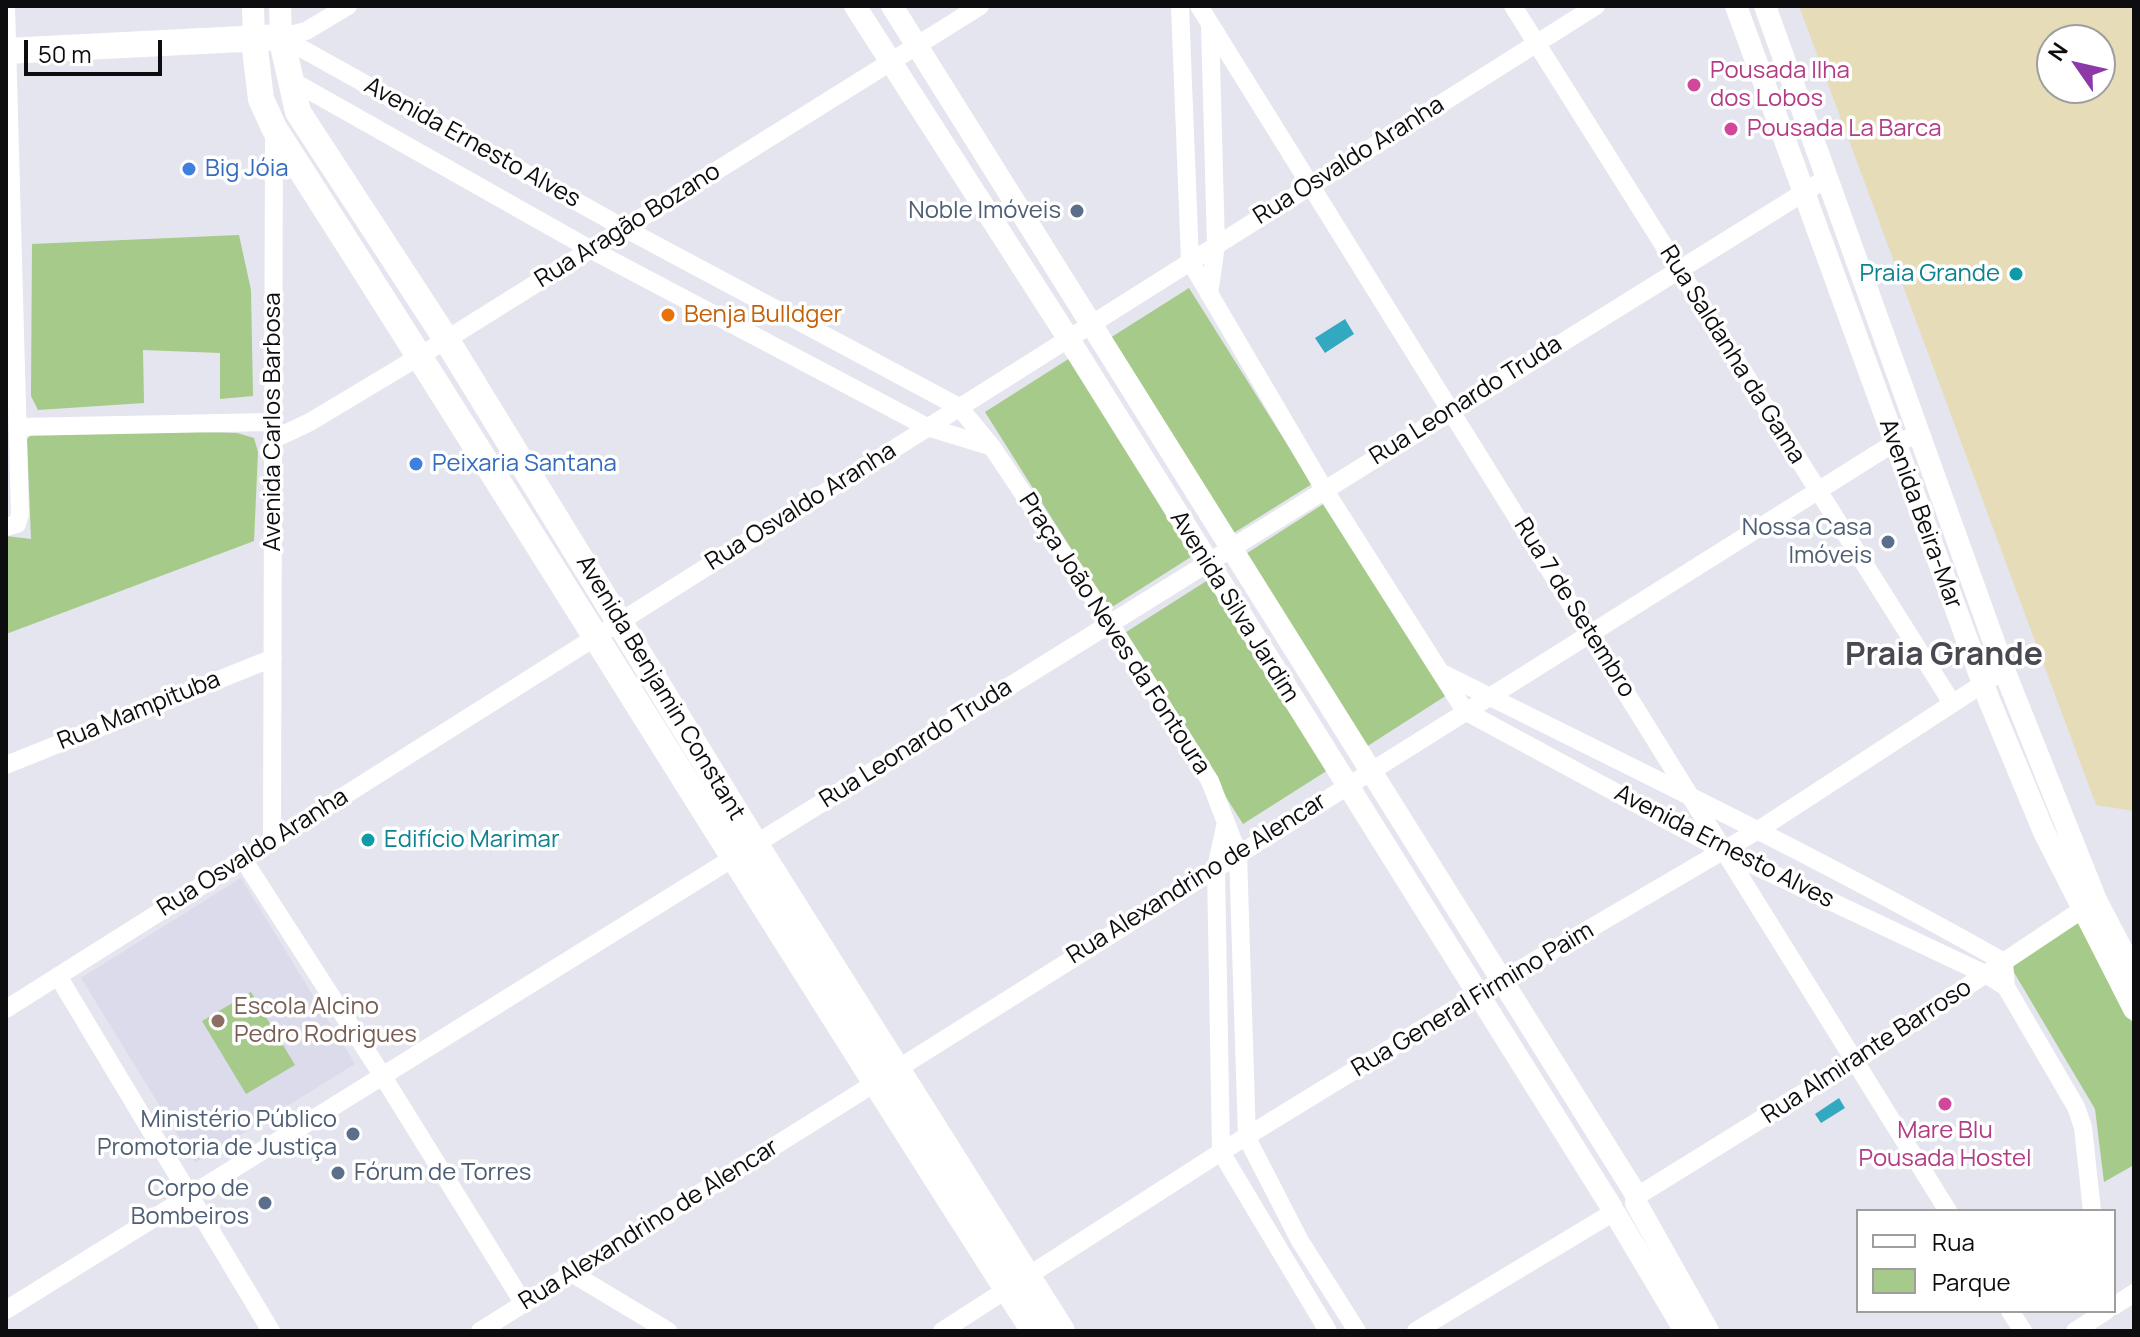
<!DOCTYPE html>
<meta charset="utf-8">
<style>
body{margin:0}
#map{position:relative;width:2140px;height:1337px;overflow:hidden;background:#e4e5ee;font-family:Manrope,sans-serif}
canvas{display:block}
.frame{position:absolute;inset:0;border:8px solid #0d0d10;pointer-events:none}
.legend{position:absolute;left:1856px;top:1209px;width:260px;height:104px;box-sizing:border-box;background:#fff;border:2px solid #9e9e9f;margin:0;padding:10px 14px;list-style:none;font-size:24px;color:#0d0d10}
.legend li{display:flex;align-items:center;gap:16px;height:40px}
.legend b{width:40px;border:2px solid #9e9e9f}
.north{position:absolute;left:2036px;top:24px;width:80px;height:80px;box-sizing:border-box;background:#fff;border:2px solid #9e9e9f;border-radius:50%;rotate:304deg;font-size:22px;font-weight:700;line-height:32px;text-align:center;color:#0d0d10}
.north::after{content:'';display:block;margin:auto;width:28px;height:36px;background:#8c39a7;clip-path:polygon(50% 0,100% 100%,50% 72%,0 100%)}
.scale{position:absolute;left:24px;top:40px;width:138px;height:36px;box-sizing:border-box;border:4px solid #0d0d10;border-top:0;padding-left:10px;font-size:24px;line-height:28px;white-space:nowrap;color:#0d0d10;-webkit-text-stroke:6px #fff;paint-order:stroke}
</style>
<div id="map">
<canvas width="2140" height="1337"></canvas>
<div class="frame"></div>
<ul class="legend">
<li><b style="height:10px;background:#fff"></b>Rua</li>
<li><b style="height:22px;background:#a5ca89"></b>Parque</li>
</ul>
<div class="north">N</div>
<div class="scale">50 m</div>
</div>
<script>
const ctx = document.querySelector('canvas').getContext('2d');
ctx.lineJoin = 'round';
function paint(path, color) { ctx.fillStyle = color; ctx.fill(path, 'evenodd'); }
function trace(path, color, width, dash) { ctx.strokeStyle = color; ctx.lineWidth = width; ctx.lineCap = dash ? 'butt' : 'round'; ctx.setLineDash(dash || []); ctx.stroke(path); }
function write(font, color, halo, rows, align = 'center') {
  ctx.font = font + ' Manrope,sans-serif'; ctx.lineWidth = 7; ctx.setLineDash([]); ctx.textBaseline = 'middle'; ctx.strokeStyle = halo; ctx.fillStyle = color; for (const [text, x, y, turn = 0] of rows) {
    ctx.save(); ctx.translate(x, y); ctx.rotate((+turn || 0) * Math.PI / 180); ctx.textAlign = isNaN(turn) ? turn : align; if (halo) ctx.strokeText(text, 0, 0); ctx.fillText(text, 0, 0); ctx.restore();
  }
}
const built = new Path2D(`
 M 241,878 L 355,1064 L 195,1163 L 81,978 Z`);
const green = new Path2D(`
 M 239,235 L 251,290 L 253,396 L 220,399 L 220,353 L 143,350 L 144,403 L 38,410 L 31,396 L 32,244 Z
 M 1189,288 L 1312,484 L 1232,534 L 1110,338 Z
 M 1070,358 L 1194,555 L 1109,609 L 985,412 Z
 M 38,428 L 237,433 L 254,438 L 258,452 L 254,541 L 6,634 L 6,536 L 31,539 L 27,439 Z
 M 1325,503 L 1447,695 L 1363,749 L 1241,557 Z
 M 1208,580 L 1328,770 L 1243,824 L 1123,634 Z
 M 2078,923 L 2134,1026 L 2134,1165 L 2104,1182 L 2095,1109 L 2009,964 Z
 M 251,992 L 295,1065 L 246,1094 L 202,1021 Z`);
const sand = new Path2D(`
 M 1799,6 L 2134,6 L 2134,811 L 2096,805 ZM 2052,40 L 2100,40 L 2100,88 L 2052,88 Z`);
const water = new Path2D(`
 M 1345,319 L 1354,334 L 1325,353 L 1315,338 Z
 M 1839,1098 L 1845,1108 L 1821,1123 L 1815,1114 Z`);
const minor = new Path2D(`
 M 1180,6 L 1190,261 L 1324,489 L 1465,711 L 1724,851 L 1987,975 L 2006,987 L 2076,1107 L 2083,1127 L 2092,1211
 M 1199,6 L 1948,1211
 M 1513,6 L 1952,703
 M 281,37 L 624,228 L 959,407 L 992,447 L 1109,622 L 1210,781 L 1238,854 L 1247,1138 L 1300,1241 L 1357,1331
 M 281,37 L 306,31 L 348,6
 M 289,79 L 590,249 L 927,427 L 992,447
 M 1209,294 L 1216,245 L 1210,25
 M 18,427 L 272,422
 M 272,440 L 310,422 L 420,356 L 980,6
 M 6,527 L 17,524 L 20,514 L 6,6
 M 1440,672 C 1629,766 1820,858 2004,962 L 2006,987
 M 6,765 L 273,658
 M 1225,827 L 1216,868 L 1221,1152 L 1328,1331
 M 272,841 L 274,128
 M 243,859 L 382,1075 L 524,1304
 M 58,976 L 271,1331
 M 6,1009 L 1596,6
 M 1634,1198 L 1855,1061 L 2092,903
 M 573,1274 L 668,1331
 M 2114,1306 L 2134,1293
 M 6,1310 L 1827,178
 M 2010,1311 L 2023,1331
 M 480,1331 L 1894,443 L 1918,435
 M 942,1331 L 1221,1152 L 1502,980 L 1760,829 L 2004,670
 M 1416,1331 L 1614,1212
 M 2075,1331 L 2106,1311`);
const tertiary = new Path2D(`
 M 253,6 L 254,41
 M 280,6 L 281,37
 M 855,6 L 1068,338 L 1612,1208
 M 892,6 L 1635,1193
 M 1736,6 L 1989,700 L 2044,832 L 2134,1009
 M 1765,6 L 2004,670 L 2096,900 L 2134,973
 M 1636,1203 L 1708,1331
 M 1616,1215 L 1685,1331`);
const secondary = new Path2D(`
 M 254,41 L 261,99 L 274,128 C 530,527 777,932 1034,1331
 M 6,51 L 281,37 L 298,112 L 446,339 L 756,845 L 1062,1331`);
const markers = [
 [1694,85,8,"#d1479c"],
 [1731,129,8,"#d1479c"],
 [189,169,8,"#3f7fe0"],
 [1077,211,8,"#5c6f8a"],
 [2016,274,8,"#0f9aa8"],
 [668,315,8,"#e8710a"],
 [416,464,8,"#3f7fe0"],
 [1888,542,8,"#5c6f8a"],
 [368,840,8,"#0f9aa8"],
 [218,1021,8,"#8d6e63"],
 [1945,1104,8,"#d1479c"],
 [353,1134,8,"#5c6f8a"],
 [338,1173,8,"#5c6f8a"],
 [265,1203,8,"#5c6f8a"]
];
const hotelNames = [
 ["Pousada Ilha",1710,71],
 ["dos Lobos",1710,99],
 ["Pousada La Barca",1747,129],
 ["Mare Blu",1945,1131,"center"],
 ["Pousada Hostel",1945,1159,"center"]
];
const streetNames = [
 ["Avenida Ernesto Alves",472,143,29],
 ["Rua Osvaldo Aranha",1349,161,-32],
 ["Rua Aragão Bozano",628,226,-32],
 ["Rua Saldanha da Gama",1732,355,58],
 ["Rua Leonardo Truda",1466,401,-32],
 ["Avenida Carlos Barbosa",273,422,-90],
 ["Rua Osvaldo Aranha",801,507,-32],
 ["Avenida Beira-Mar",1920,514,70],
 ["Avenida Silva Jardim",1234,607,58],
 ["Rua 7 de Setembro",1574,608,58],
 ["Praça João Neves da Fontoura",1114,634,57],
 ["Avenida Benjamin Constant",660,688,59],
 ["Rua Mampituba",139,711,-22],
 ["Rua Leonardo Truda",916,744,-32],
 ["Avenida Ernesto Alves",1724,847,27],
 ["Rua Osvaldo Aranha",253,853,-32],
 ["Rua Alexandrino de Alencar",1197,879,-32],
 ["Rua General Firmino Paim",1473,1000,-31],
 ["Rua Almirante Barroso",1867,1052,-33],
 ["Rua Alexandrino de Alencar",649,1225,-32]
];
const shopNames = [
 ["Big Jóia",205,169],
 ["Peixaria Santana",432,464]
];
const serviceNames = [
 ["Noble Imóveis",1061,211],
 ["Nossa Casa",1872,528],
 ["Imóveis",1872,556],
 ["Ministério Público",337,1120],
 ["Promotoria de Justiça",337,1148],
 ["Fórum de Torres",354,1173,"left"],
 ["Corpo de",249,1189],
 ["Bombeiros",249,1217]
];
const cultureNames = [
 ["Praia Grande",2000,274],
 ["Edifício Marimar",384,840,"left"]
];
const foodNames = [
 ["Benja Bulldger",684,315]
];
const educationNames = [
 ["Escola Alcino",234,1007],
 ["Pedro Rodrigues",234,1035]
];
const districtNames = [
 ["Praia Grande",1944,656]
];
paint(built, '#dbdbec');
paint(green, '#a5ca89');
paint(sand, '#e6dcb7');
paint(water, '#32a9c1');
trace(minor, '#fff', 18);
trace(tertiary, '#fff', 22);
trace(secondary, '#fff', 26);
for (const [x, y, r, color] of markers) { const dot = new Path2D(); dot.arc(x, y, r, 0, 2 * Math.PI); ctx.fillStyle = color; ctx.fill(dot); trace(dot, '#fff', 3); }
write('24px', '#b23c85', '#fff', hotelNames, 'left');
write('24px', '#0d0d10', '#fff', streetNames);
write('24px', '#366cbe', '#fff', shopNames, 'left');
write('24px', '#4e5e75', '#fff', serviceNames, 'right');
write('24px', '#0d838f', '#fff', cultureNames, 'right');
write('24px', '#c56008', '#fff', foodNames, 'left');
write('24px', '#785e54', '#fff', educationNames, 'left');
write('bold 32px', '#494951', '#fff', districtNames);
</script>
